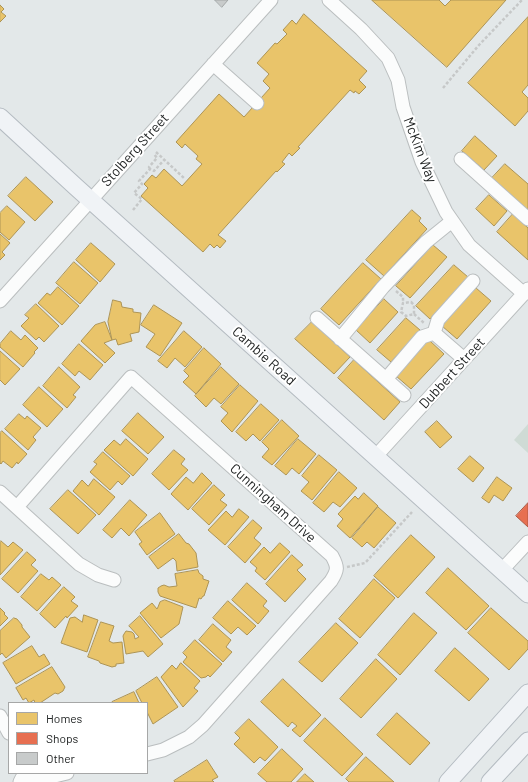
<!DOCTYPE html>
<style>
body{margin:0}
#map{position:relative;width:528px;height:782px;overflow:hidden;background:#e3e8e9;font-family:Barlow,sans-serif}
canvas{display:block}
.legend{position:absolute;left:8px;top:702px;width:140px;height:72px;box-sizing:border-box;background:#fff;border:1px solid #a6a7a7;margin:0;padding:5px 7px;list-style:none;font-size:12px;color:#212424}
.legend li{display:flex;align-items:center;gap:8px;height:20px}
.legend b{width:20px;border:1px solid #a6a7a7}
</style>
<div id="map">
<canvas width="528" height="782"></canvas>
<ul class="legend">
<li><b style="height:11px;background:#e9c46a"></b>Homes</li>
<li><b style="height:11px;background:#e76f51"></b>Shops</li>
<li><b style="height:11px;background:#c8cbcb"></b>Other</li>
</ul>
</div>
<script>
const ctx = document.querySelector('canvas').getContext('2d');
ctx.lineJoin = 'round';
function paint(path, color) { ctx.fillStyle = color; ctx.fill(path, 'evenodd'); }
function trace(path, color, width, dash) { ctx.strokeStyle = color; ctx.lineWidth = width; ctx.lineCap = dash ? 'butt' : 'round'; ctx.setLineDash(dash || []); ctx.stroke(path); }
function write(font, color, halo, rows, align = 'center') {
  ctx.font = font + ' Barlow,sans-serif'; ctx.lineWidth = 4; ctx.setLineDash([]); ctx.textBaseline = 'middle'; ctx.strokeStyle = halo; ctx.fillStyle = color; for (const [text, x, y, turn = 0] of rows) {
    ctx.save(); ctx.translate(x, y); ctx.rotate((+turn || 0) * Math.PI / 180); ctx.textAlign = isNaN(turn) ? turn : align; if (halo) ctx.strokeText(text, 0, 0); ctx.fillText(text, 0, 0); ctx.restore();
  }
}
const green = new Path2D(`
 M 528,424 L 528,453 L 514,440 Z`);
const homes = new Path2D(`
 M 372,0 L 439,0 L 445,6 L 451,0 L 506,0 L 447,67 Z
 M 0,5 L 4,9 L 1,12 L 6,16 L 0,22 Z
 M 304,14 L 367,71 L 359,80 L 366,87 L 359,94 L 355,91 L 354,93 L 350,90 L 298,147 L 300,148 L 292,156 L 289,153 L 282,162 L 285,164 L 277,172 L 276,171 L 218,235 L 226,241 L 220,248 L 217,245 L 214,248 L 210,244 L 203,252 L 141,196 L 148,188 L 144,184 L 152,175 L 156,178 L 164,169 L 182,186 L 202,164 L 196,159 L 198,156 L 185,144 L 182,148 L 176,142 L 219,94 L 244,117 L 270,88 L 263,81 L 269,74 L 257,63 L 275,43 L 277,44 L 287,34 L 283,30 L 292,20 L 296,24 Z
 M 528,17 L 528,85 L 522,92 L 528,98 L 528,111 L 515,126 L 468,83 Z
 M 475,136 L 497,156 L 484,170 L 462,151 Z
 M 505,164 L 528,184 L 528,210 L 492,178 Z
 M 26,177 L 53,202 L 35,221 L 8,196 Z
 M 489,195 L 507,211 L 494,226 L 476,209 Z
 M 7,206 L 25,222 L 9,240 L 0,232 L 0,213 Z
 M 412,210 L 421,218 L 419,221 L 427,229 L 384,276 L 366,260 Z
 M 513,214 L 528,228 L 528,260 L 497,232 Z
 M 0,234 L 10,243 L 2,252 L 5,255 L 0,260 Z
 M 91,243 L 115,264 L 100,282 L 76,260 Z
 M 433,245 L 447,257 L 410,298 L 396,286 Z
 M 74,262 L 98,283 L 80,304 L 56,283 Z
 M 363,263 L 381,279 L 339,325 L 321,309 Z
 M 454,265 L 468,277 L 430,319 L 416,306 Z
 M 58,287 L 79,306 L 62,325 L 38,303 L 47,293 L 50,295 Z
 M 476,288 L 491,301 L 457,339 L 442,326 Z
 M 384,299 L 398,312 L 370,343 L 356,330 Z
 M 113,300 L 121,302 L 122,307 L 133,309 L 133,312 L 141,313 L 139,332 L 130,334 L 132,341 L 118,345 L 116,339 L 112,340 L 108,322 Z
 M 36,304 L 59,326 L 44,342 L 39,337 L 36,340 L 21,326 L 29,318 L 25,315 Z
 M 154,305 L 182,323 L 160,356 L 146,347 L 155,334 L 141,325 Z
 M 406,318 L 420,330 L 391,362 L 377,350 Z
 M 105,322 L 112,340 L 104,343 L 115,353 L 105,363 L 81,341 L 95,325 Z
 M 312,322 L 350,357 L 334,374 L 295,339 Z
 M 11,331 L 21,340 L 25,335 L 38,348 L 34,352 L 35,353 L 23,367 L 0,347 L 0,344 Z
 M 184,331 L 202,347 L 185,367 L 175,358 L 167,368 L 158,361 Z
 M 429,340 L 444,354 L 411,389 L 396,376 Z
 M 79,344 L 103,365 L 90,380 L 79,371 L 75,376 L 62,364 Z
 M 204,348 L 221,364 L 196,394 L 183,382 L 189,376 L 184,371 Z
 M 0,351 L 20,369 L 5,385 L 0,380 Z
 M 354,360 L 400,402 L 384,420 L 338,378 Z
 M 59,367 L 80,387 L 73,395 L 76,397 L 67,408 L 43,386 Z
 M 221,367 L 239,384 L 221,404 L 214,398 L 206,407 L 195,396 Z
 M 240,385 L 258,401 L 232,432 L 221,421 L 228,413 L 221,407 Z
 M 39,387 L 63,409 L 47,427 L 23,405 Z
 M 261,404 L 279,420 L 260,441 L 253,434 L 246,441 L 236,432 Z
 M 138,413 L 164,437 L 148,454 L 122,431 Z
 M 19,414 L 25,419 L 27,416 L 41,428 L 33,437 L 36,440 L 28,450 L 5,429 Z
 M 282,420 L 299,436 L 272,465 L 262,457 L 269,449 L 262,442 Z
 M 437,421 L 452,437 L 440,448 L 425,432 Z
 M 2,431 L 27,454 L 18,464 L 17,462 L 12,468 L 3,461 L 1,464 L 0,463 L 0,433 Z
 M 126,439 L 148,459 L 133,476 L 104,450 L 114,440 L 120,445 Z
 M 298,439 L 316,454 L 299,474 L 292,468 L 286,475 L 275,466 Z
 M 174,450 L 185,459 L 181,464 L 188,470 L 169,490 L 152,474 Z
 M 103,452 L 130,476 L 122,485 L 118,481 L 110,490 L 90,472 L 97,464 L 94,462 Z
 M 319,455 L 337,470 L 312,500 L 301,491 L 309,482 L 302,476 Z
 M 470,456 L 484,468 L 473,482 L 458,469 Z
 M 339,472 L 357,488 L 340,507 L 333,502 L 324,512 L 313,503 Z
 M 202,473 L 212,483 L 188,510 L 171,494 L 186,477 L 193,483 Z
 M 497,477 L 512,488 L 503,501 L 494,495 L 489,503 L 482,498 Z
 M 94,479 L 115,497 L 99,515 L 73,491 L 82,480 L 88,486 Z
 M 214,485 L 225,495 L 220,500 L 227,505 L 209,525 L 192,509 Z
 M 68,490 L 96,515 L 78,534 L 50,509 Z
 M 364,493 L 378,506 L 350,538 L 337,526 L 343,519 L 338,514 L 355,496 L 358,499 Z
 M 130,500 L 147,515 L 129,536 L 121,528 L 112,538 L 103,530 Z
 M 378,507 L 396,523 L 374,548 L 367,542 L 362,547 L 352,538 Z
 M 239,509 L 249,517 L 225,545 L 208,530 L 226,511 L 232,517 Z
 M 160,513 L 175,534 L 147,555 L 139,544 L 142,542 L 135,532 Z
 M 253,520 L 262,528 L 254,538 L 261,544 L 245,563 L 228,547 Z
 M 179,534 L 186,543 L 189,544 L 196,553 L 198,567 L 177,571 L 176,561 L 173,558 L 158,569 L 149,557 Z
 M 411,535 L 435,557 L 398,598 L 374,576 Z
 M 1,541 L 8,547 L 13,542 L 23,550 L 0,575 L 0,542 Z
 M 280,543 L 290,552 L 265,580 L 255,571 L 257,568 L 250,562 L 264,547 L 270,553 Z
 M 27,552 L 36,560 L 31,565 L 38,571 L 18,593 L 2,579 Z
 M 292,555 L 303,565 L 297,570 L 306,579 L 285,602 L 266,584 Z
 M 448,568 L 489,606 L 466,630 L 426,593 Z
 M 198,570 L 199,573 L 203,576 L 203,579 L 209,581 L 204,596 L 203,596 L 201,599 L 199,598 L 196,608 L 160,596 L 158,592 L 158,588 L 161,586 L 164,585 L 169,587 L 177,586 L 175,574 Z
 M 41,574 L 49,580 L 52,577 L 61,585 L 37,611 L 21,597 Z
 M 374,579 L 395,598 L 360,638 L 339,619 Z
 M 247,583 L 267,601 L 263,606 L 269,611 L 258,624 L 232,600 Z
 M 64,587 L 75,597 L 71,601 L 78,606 L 67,618 L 66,616 L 55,628 L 40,614 Z
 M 165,600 L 183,607 L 179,624 L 161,638 L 140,613 L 152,603 L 157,609 L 158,607 L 160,602 Z
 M 228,601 L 256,626 L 247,635 L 238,627 L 231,634 L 213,618 Z
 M 0,608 L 5,613 L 4,614 L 8,618 L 0,626 Z
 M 491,608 L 528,641 L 528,649 L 509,670 L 468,633 Z
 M 414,613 L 437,633 L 400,675 L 378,655 Z
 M 84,615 L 98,620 L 87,652 L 61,643 L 70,618 L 75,617 L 82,622 Z
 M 140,616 L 163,644 L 148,657 L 143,651 L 126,654 L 123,636 L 124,634 L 126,631 L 132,632 L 134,634 L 135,639 L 139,637 L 129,626 Z
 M 14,618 L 17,619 L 22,625 L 22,627 L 30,637 L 6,658 L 2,653 L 0,655 L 0,631 Z
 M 101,622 L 114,626 L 109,641 L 113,643 L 122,642 L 124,663 L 116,664 L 116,666 L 112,667 L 100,663 L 99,661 L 88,657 Z
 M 336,623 L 358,643 L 322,682 L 299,662 Z
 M 213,624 L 231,640 L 226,647 L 232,652 L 223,662 L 199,640 Z
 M 195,640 L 222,664 L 210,677 L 208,675 L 206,677 L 201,678 L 183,662 L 187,657 L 183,653 Z
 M 32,646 L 39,657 L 44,654 L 50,664 L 16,684 L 3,663 Z
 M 455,648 L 489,679 L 469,701 L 435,671 Z
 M 376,659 L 397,679 L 361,718 L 340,699 Z
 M 181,663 L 200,681 L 194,688 L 198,691 L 183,707 L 161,677 L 172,665 L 176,669 Z
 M 52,667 L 65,687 L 63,691 L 58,694 L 55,693 L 40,703 L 35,703 L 34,700 L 29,703 L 26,698 L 23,700 L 16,688 Z
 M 157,677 L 178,707 L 153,724 L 147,712 L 147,703 L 142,703 L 136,691 Z
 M 283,679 L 321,715 L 300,737 L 292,730 L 297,726 L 292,722 L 288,727 L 261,702 Z
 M 134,692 L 139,703 L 112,703 L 112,702 Z
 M 397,713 L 430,743 L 410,765 L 377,735 Z
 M 325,718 L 363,754 L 342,776 L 304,741 Z
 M 249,719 L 278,747 L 265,761 L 260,757 L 254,763 L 234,744 L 240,738 L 235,733 Z
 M 282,749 L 303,769 L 291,782 L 267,782 L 258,774 Z
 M 366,757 L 394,782 L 349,782 L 346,779 Z
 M 207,760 L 218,777 L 212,780 L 214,782 L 175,782 L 174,781 Z
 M 305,774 L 314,782 L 297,782 Z`);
const shops = new Path2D(`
 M 528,503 L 528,527 L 516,516 Z`);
const building = new Path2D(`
 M 215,0 L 228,0 L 222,7 Z`);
const path = new Path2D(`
 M 443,88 L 479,45 L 522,0
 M 156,152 L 185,179
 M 150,169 L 149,167 L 157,158 L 154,154
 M 133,210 L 142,199 L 134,193 L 142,184 L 139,181 L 150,169 L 154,171 L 164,160
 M 396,291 L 403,297 L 403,303
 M 411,302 L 414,305 L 414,314 L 406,316 L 401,312 L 403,303 Z
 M 414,314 L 424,323
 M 347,567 L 365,563 L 412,512`);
const minor = new Path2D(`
 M 329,0 L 361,29 L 388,58 L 398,80 L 403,107 L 422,162 L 446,212 L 469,245 L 524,294
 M 213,64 L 257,103
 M 461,159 L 528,219
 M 0,301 L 271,0
 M 317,318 L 404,395
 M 434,333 L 464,359
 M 340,339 L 383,287 L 426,242 L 452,221
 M 386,379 L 422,337 L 434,333 L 438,320 L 473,281
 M 376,456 L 528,289
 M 0,492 L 79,564 L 98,575 L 114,580
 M 17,507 L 131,377 L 332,556 C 338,567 338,570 331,581 L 203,725 L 189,737 L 163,750 L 147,754
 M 502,570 L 528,542
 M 0,716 L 9,733
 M 37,780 L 67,773
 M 20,782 L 22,778 L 28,775 L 35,777 L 37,782`);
const major = new Path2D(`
 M 0,117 L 76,187 L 528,594
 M 448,782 L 528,693
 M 490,782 L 528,741`);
const streetNames = [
 ["Stolberg Street",135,150,-48],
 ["McKim Way",420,150,69],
 ["Cambie Road",264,356,42],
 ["Dubbert Street",452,373,-48],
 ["Cunningham Drive",273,503,42]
];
paint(green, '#cfdbd5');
paint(homes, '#e9c46a');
trace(homes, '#ad9455', 1);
paint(shops, '#e76f51');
trace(shops, '#ac5844', 1);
paint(building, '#c8cbcb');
trace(building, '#a2a6a6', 1);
trace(minor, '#babebf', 15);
trace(major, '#b4bbc1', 19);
trace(path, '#c6c8c8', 2.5, [3, 2]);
trace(minor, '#fbfcfc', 13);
trace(major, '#f0f3f6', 17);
write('14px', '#212424', '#fff', streetNames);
</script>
